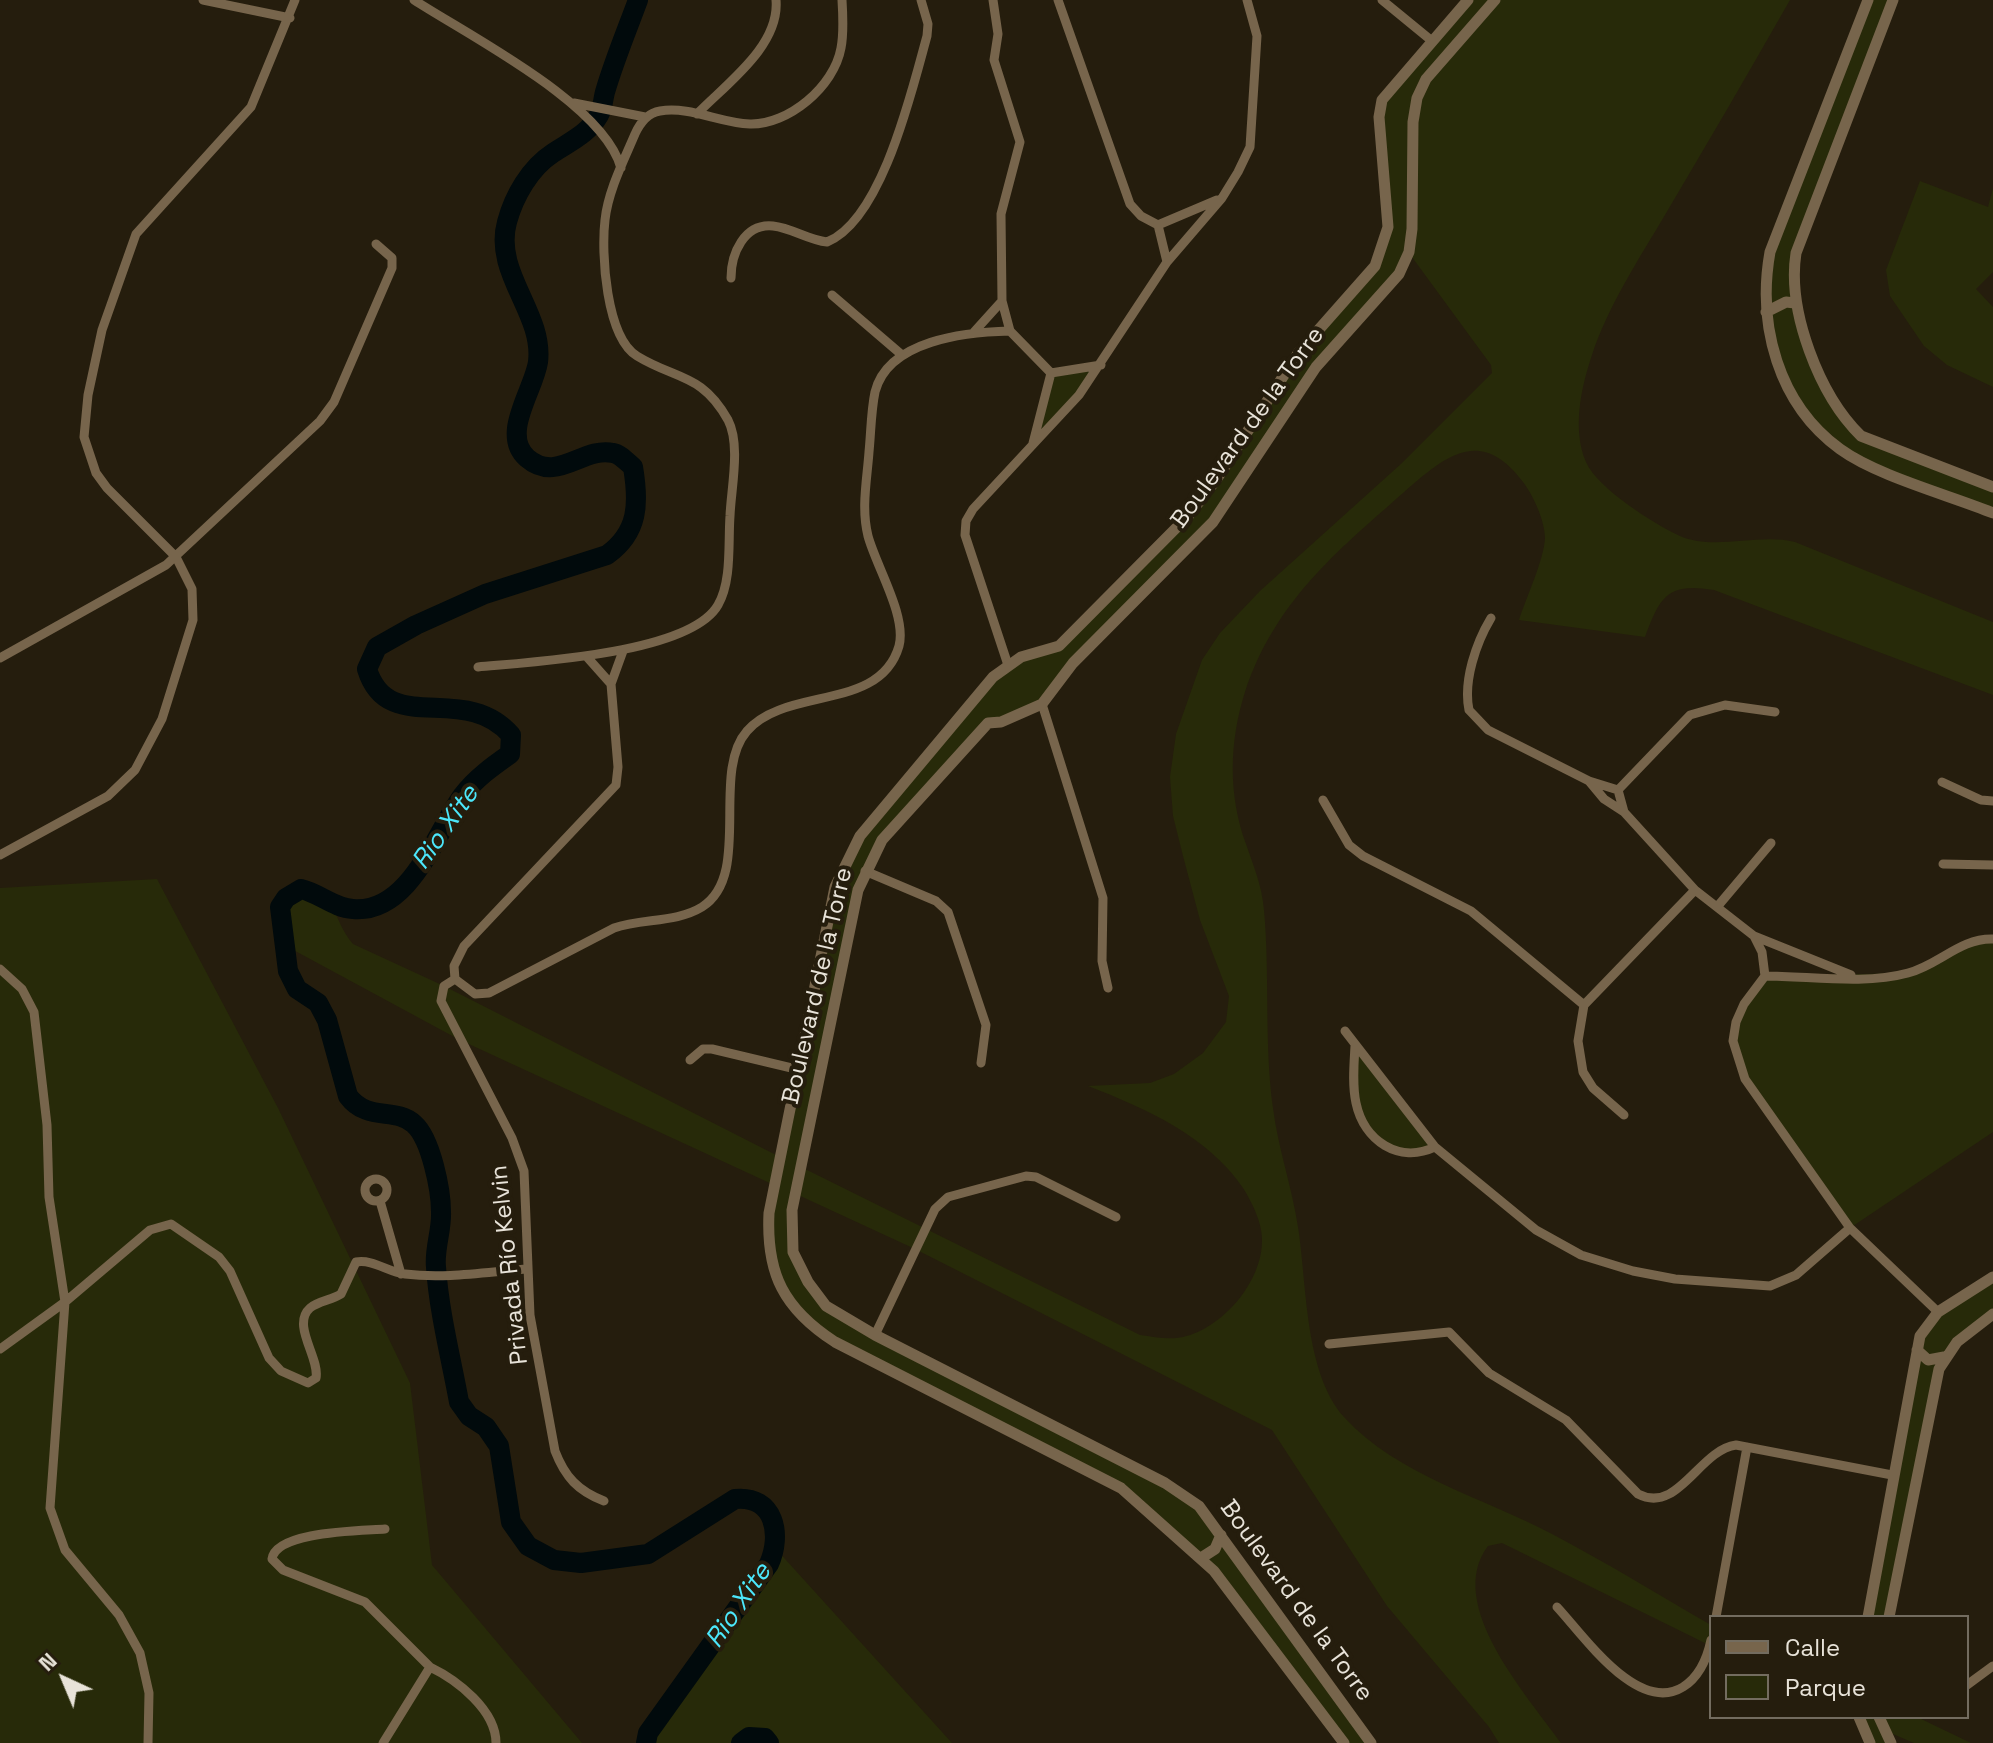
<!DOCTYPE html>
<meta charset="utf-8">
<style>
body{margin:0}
#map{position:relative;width:1993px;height:1743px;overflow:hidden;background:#251d0d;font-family:"Space Grotesk",sans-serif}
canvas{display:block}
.legend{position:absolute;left:1709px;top:1615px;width:260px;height:104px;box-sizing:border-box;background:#251d0d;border:2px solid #736c5f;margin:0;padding:10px 14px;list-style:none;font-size:24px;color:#e8e3d9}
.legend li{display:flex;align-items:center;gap:16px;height:40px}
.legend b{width:40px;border:2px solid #736c5f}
.north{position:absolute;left:24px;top:1639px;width:80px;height:80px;-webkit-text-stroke:6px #251d0d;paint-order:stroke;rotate:316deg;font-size:22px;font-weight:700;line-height:32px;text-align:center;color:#e8e3d9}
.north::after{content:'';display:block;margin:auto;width:28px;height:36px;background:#e8e3d9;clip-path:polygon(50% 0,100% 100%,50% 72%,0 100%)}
</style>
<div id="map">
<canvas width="1993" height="1743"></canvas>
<ul class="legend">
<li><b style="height:10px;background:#77654c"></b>Calle</li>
<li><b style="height:22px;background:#272a09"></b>Parque</li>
</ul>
<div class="north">N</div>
</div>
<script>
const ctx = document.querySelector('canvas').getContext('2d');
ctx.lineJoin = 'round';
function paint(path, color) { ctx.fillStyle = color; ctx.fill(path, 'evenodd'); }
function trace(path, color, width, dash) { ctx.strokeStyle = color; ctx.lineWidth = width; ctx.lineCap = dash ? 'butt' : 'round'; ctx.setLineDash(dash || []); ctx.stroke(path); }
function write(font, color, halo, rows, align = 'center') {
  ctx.font = font + ' "Space Grotesk",sans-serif'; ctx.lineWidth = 8; ctx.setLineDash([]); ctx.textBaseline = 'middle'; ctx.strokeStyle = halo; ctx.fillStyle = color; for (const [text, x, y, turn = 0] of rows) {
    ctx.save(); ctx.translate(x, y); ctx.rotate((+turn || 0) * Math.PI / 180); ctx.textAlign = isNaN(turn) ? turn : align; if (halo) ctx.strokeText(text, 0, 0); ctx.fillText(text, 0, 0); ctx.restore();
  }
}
const green = new Path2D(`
 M 1468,0 L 1790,0 C 1749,72 1707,144 1665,215 C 1639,259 1608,306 1592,355 C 1581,388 1572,429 1586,462 C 1597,488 1654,524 1680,536 C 1714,551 1758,533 1795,542 L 1993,622 L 1993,695 L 1714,590 C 1667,582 1660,597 1645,637 L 1519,620 C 1526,598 1544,560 1545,538 C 1545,521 1533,495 1523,482 C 1481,426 1446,455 1403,493 C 1335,553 1275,602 1245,692 C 1229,742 1228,795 1246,844 C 1254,867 1262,886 1264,910 C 1270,976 1264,1042 1273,1108 C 1278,1148 1292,1187 1298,1227 C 1307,1283 1304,1372 1344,1417 C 1398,1476 1485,1498 1554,1535 C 1607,1563 1659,1595 1711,1625 L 1711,1646 L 1502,1543 L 1488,1546 C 1444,1604 1527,1695 1561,1743 L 1499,1743 L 1489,1727 L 1387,1606 L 1272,1430 L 915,1249 L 796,1194 L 793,1252 L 826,1306 L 1199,1506 L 1371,1743 L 1344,1743 L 1230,1589 L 1121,1488 L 835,1342 C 765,1287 771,1269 774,1185 L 458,1039 L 286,946 L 280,907 L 286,898 L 301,889 C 341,898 331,918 353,944 L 444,986 L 780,1157 L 842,866 L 1008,665 L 1059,646 L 1189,515 L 1299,352 L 1384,247 L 1382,100 ZM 1409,253 L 1491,365 L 1492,373 L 1402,463 L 1260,591 L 1220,633 L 1202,660 L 1176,734 L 1170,777 L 1173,816 L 1183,856 L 1200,920 L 1229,996 L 1226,1022 L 1203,1053 L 1174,1074 L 1150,1083 L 1088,1086 C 1145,1108 1208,1136 1243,1188 C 1252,1202 1262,1223 1262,1239 C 1263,1281 1223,1328 1183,1337 C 1169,1340 1154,1337 1140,1335 L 801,1167 L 865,871 L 882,840 L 988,723 L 1042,704 L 1225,505 L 1331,349 L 1399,274 Z
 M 1868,0 L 1893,0 L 1792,278 L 1815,364 L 1861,436 L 1993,487 L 1993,513 L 1863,462 L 1801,409 L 1770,338 L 1770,252 Z
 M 1920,181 L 1988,207 L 1993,188 L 1993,272 L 1976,289 L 1993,307 L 1993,387 L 1947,365 L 1924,346 L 1890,296 L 1886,270 Z
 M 1101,365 L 1033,444 L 1051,373 Z
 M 157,879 L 278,1108 L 410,1383 L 432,1565 L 582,1743 L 0,1743 L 0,888 Z
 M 1993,939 L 1993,1132 L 1850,1228 L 1737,1061 L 1736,1022 L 1765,976 L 1910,973 L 1957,948 Z
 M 1355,1046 L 1435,1147 L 1423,1152 L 1387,1148 L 1360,1116 Z
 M 1993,1277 L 1993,1314 L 1944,1357 L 1889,1617 L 1868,1617 L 1926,1325 Z
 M 776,1549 L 952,1743 L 769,1743 L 765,1738 L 749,1737 L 741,1743 L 646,1743 L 648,1733 L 681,1691 Z
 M 1859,1717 L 1917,1717 L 1971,1743 L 1914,1743 L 1886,1731 L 1891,1743 L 1870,1743 Z`);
const river = new Path2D(`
 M 638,0 C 627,30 614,61 605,92 C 603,99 603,108 599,115 C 588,134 571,141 553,153 C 530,168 514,196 507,222 C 493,273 544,313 538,362 C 534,390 500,434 527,458 C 557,484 583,446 613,453 C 620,454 627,462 633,467 C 639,503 639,532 607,555 L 485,594 L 416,625 L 377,647 L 367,669 C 388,738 464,681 511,735 L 510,754 C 493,766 476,778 463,795 C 436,832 410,914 353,909 C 334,908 319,893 301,889 L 286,898 L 280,907 L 288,971 L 297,989 L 318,1003 L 327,1020 L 348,1096 C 367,1122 396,1107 414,1124 C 431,1139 441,1190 441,1212 C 442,1230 434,1249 436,1267 C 439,1312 451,1358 459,1402 L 469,1416 L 486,1427 L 499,1446 L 511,1522 L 528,1546 L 554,1560 L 581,1563 L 648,1554 L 735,1499 C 775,1495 782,1535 769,1564 L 648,1733 L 646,1743
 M 741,1743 L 749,1737 L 765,1738 L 769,1743`);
const minor = new Path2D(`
 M 203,0 L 290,18
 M 414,0 C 471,37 604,104 621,168
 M 993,0 L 998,34 L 994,60 L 1020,142 L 1001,214 L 1002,301 L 1010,331 L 1051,373
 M 1058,0 L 1130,204 L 1141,216 L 1158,225
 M 1382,0 L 1432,41
 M 574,103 L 645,117
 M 697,114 C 726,84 780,46 776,0
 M 1158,225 L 1217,200
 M 1158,225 L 1167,262
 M 731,278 C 731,254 744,223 773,226 C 792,228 808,240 827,242 C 882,220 912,90 927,36 L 928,24 L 921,0
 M 832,295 L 902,355
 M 974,332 L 1002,301
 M 1051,373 L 1101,365
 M 1033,443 L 1051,373
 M 1491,618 C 1476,643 1463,681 1469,710 L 1488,730 L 1589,781 L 1618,790 L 1624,812
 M 587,657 L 611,684
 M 0,658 L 166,565 L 320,421 L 334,402 L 392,268 L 392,258 L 376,244
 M 1008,665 L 965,535 L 966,521 L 973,509 L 1079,395 L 1167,262 L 1222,198 L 1238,172 L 1250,147 L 1257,36 L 1247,0
 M 478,667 C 531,662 690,654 718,605 C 732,581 728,543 730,516 C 731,489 741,445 728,420 C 702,373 676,380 637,356 C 606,337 601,253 605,220 C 608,191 624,160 635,134 C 640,123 647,113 660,111 C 690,106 720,123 750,124 C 788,125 834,87 841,48 C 844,33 843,16 842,0
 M 1042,704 L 1103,898 L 1102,961 L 1108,988
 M 1589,781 L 1604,799 L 1624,812 L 1695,890 L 1754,936 L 1762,952 L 1765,976
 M 1942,782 L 1981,800 L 1993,801
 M 1618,790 L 1690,715 L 1725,705 L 1775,712
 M 1323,800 L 1349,845 L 1363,856 L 1471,911 L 1584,1005
 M 0,855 L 108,796 L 135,770 L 162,719 L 193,620 L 192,589 L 176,557 L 107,488 L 96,473 L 84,437 L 88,395 L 102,330 L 136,234 L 251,107 L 295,0
 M 1943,864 L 1993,865
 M 865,871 L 936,901 L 948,912 L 986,1025 L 981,1063
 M 1717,907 L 1771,843
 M 1754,936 L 1851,975
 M 0,969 L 22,989 L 34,1012 L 47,1125 L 49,1197 L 65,1302 L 50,1508 L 65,1550 L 119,1615 L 140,1653 L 149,1693 L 148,1743
 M 455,979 L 475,994 L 489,993 L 614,928 C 642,918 676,923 702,907 C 753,875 710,773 747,731 C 786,686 880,712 899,646 C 907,616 876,566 868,536 C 861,508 867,480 869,452 C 871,432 871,411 875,392 C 888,340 966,332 1010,331
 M 455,979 L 444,986 L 441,1001 L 512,1138 L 524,1171 L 530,1315 L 555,1451 C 565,1477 578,1491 604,1501
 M 455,979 L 454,966 L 464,946 L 616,785 L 618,767 L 611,684 L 623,651
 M 1345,1031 L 1435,1147 L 1536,1230 L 1581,1255 L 1633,1271 L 1675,1279 L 1770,1286 L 1796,1275 L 1850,1228
 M 1355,1046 C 1354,1064 1352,1085 1356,1103 C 1364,1141 1399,1164 1435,1147
 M 690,1060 L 703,1049 L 712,1049 L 800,1070
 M 1624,1115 L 1593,1088 L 1583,1072 L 1578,1041 L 1584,1005 L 1695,890
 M365 1190a11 11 0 1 1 22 0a11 11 0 1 1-22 0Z
 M 380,1201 L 401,1274
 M 1938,1312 L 1850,1228 L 1745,1079 L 1733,1041 L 1736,1022 L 1744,1004 L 1765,976 C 1810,976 1864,985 1908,973 C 1939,965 1960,938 1993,939
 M 875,1335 L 935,1209 L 948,1197 L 1026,1176 L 1036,1177 L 1116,1217
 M 1329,1344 L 1449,1332 L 1489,1373 L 1566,1420 L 1638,1494 C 1678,1515 1699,1450 1736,1445 L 1892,1475
 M 0,1349 L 65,1302 L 150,1230 L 171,1224 L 219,1257 L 230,1271 L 269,1358 L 281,1371 L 308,1383 L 316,1378 C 320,1358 291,1325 310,1308 C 318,1301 332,1300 341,1294 L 356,1262 C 373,1259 388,1272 405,1274 C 445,1279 486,1272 526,1269
 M 385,1529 C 361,1531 276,1531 272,1559 L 283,1570 L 365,1602 L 430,1667
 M 1557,1607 C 1584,1636 1638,1715 1683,1687 C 1699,1677 1707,1659 1711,1640
 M 1716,1617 L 1747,1447
 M 1967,1685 L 1993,1666
 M 383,1743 L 430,1667 C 457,1680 496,1710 496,1743`);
const tertiary = new Path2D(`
 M 1868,0 L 1770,252 C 1757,325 1778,404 1840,449 C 1877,476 1949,495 1993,513
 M 1893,0 L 1796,253 C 1787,311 1819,395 1861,436 L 1993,487
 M 1766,312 L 1786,302 L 1795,303
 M 1917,1350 L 1928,1360 L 1944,1357
 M 1201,1558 L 1215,1549 L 1221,1535
 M 1868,1617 L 1920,1336 L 1938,1312 L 1993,1277
 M 1889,1617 L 1939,1369 L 1957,1342 L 1993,1314
 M 1859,1717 L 1870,1743
 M 1879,1717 L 1891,1743
 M 1344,1743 L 1214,1571 L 1121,1488 L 835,1342 C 784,1309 766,1274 769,1213 L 835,887 L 860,836 L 993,677 L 1021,657 L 1059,646 L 1189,515 L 1216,480 L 1299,352 L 1375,266 L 1388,227 L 1379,117 L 1382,100 L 1468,0
 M 1371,1743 L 1199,1506 L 1165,1483 L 875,1335 L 826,1306 L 808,1282 L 793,1252 L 792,1210 L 858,890 L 882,840 L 988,723 L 1001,722 L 1042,704 L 1073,663 L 1213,522 L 1316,367 L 1399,274 L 1409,252 L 1412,229 L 1413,122 L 1417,98 L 1426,79 L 1495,0`);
const streetNames = [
 ["Boulevard de la Torre",1248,428,-54],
 ["Boulevard de la Torre",818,986,-77],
 ["Privada Río Kelvin",510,1265,-96],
 ["Boulevard de la Torre",1296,1601,54]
];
const waterNames = [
 ["Rio Xite",446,828,-55],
 ["Rio Xite",739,1606,-56]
];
paint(green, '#272a09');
trace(river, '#010a0c', 20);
trace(minor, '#77654c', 9);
trace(tertiary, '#77654c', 11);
write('24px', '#e8e3d9', '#251d0d', streetNames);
write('italic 26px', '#4ce7fb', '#251d0d', waterNames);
</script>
